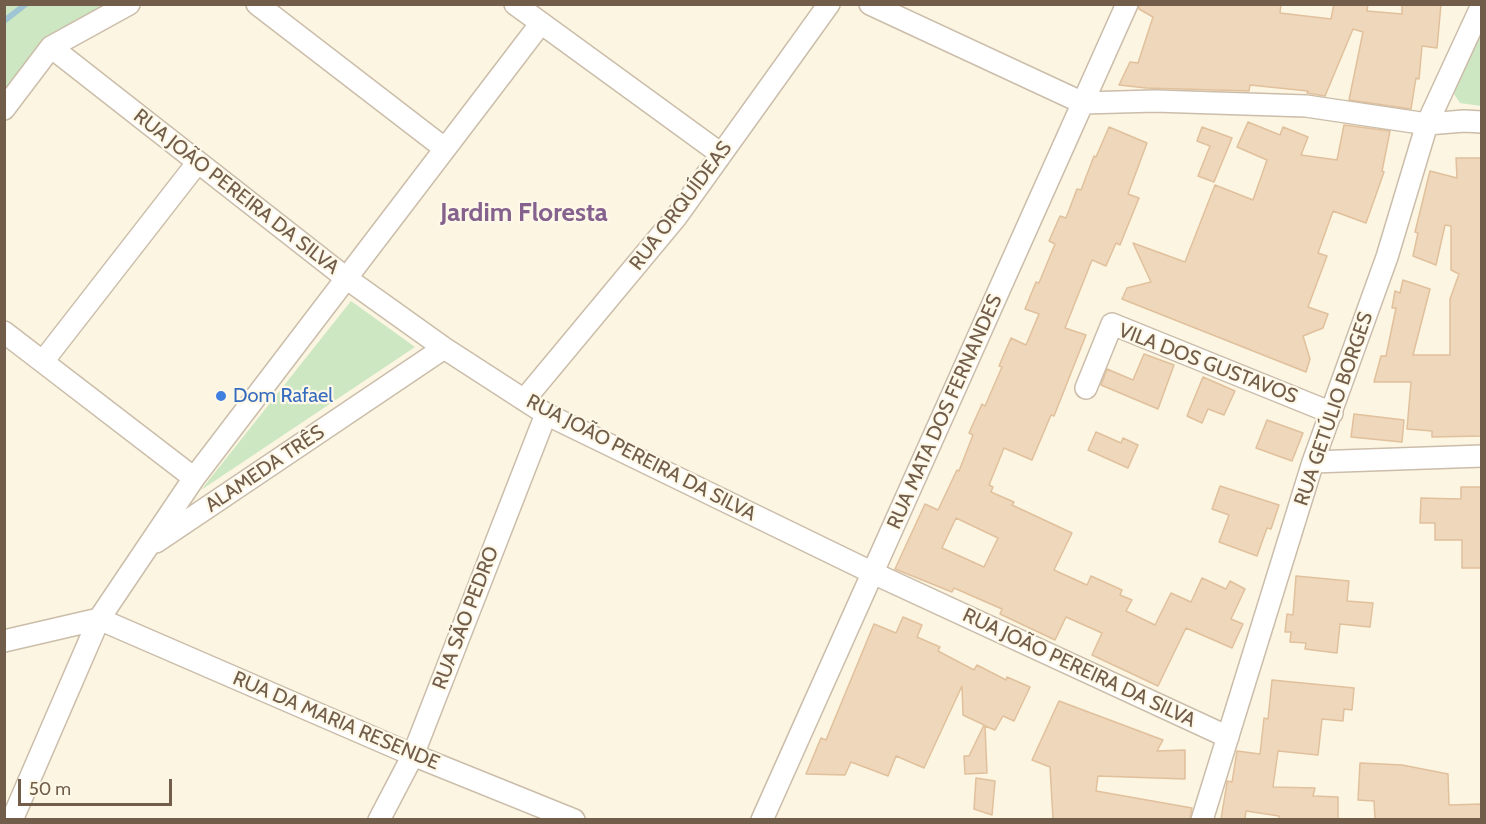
<!DOCTYPE html>
<meta charset="utf-8">
<style>
body{margin:0}
#map{position:relative;width:1486px;height:824px;overflow:hidden;background:#fbf5e2;font-family:Cabin,sans-serif}
canvas{display:block}
.frame{position:absolute;inset:0;border:6px solid #715d4a;pointer-events:none}
.scale{position:absolute;left:18px;top:779px;width:154px;height:27px;box-sizing:border-box;border:3px solid #715d4a;border-top:0;padding-left:8px;font-size:18px;line-height:21px;white-space:nowrap;color:#715d4a;-webkit-text-stroke:4px #fef8e8;paint-order:stroke}
</style>
<div id="map">
<canvas width="1486" height="824"></canvas>
<div class="frame"></div>
<div class="scale">50 m</div>
</div>
<script>
const ctx = document.querySelector('canvas').getContext('2d');
ctx.lineJoin = 'round';
function paint(path, color) { ctx.fillStyle = color; ctx.fill(path, 'evenodd'); }
function trace(path, color, width, dash) { ctx.strokeStyle = color; ctx.lineWidth = width; ctx.lineCap = dash ? 'butt' : 'round'; ctx.setLineDash(dash || []); ctx.stroke(path); }
function write(font, color, halo, rows, align = 'center') {
  ctx.font = font + ' Cabin,sans-serif'; ctx.lineWidth = 4.5; ctx.setLineDash([]); ctx.textBaseline = 'middle'; ctx.strokeStyle = halo; ctx.fillStyle = color; for (const [text, x, y, turn = 0] of rows) {
    ctx.save(); ctx.translate(x, y); ctx.rotate((+turn || 0) * Math.PI / 180); ctx.textAlign = isNaN(turn) ? turn : align; if (halo) ctx.strokeText(text, 0, 0); ctx.fillText(text, 0, 0); ctx.restore();
  }
}
const green = new Path2D(`
 M 4,5 L 116,5 L 51,47 L 5,109 Z
 M 1481,24 L 1481,106 L 1460,103 L 1454,94 Z
 M 351,301 L 415,347 L 201,490 Z`);
const stream = new Path2D(`
 M 4,21 L 26,4`);
const building = new Path2D(`
 M 1139,4 L 1281,4 L 1280,13 L 1331,19 L 1334,4 L 1368,4 L 1367,11 L 1402,14 L 1402,4 L 1441,4 L 1437,48 L 1422,46 L 1419,79 L 1416,78 L 1411,109 L 1349,100 L 1363,32 L 1353,29 L 1325,96 L 1307,93 L 1308,91 L 1250,85 L 1249,91 L 1146,88 L 1119,85 L 1130,62 L 1138,63 L 1153,17 L 1139,9 Z
 M 1248,122 L 1280,135 L 1283,127 L 1308,137 L 1301,155 L 1337,160 L 1344,125 L 1390,131 L 1382,171 L 1384,172 L 1366,223 L 1333,211 L 1318,253 L 1327,256 L 1308,307 L 1328,314 L 1323,328 L 1303,336 L 1310,359 L 1306,372 L 1122,299 L 1127,288 L 1151,282 L 1133,243 L 1185,262 L 1215,185 L 1253,200 L 1267,160 L 1237,147 Z
 M 1109,127 L 1147,143 L 1128,194 L 1139,198 L 1120,245 L 1116,243 L 1106,266 L 1092,260 L 1065,328 L 1086,335 L 1054,416 L 1051,415 L 1032,460 L 1004,448 L 989,485 L 993,487 L 991,492 L 1014,502 L 1012,505 L 1072,533 L 1054,570 L 1087,585 L 1091,576 L 1122,590 L 1120,595 L 1132,600 L 1126,611 L 1155,625 L 1171,593 L 1191,602 L 1202,578 L 1226,589 L 1230,581 L 1245,589 L 1231,619 L 1243,624 L 1232,648 L 1186,628 L 1158,686 L 1092,655 L 1102,633 L 1066,617 L 1055,640 L 1000,614 L 1002,609 L 954,588 L 952,592 L 895,569 L 925,504 L 938,510 L 957,470 L 959,471 L 973,435 L 969,433 L 982,404 L 985,406 L 1002,367 L 999,366 L 1011,338 L 1026,345 L 1039,314 L 1025,309 L 1036,282 L 1039,283 L 1055,244 L 1049,241 L 1060,216 L 1066,218 L 1077,189 L 1081,190 L 1094,156 L 1096,157 ZM 956,518 L 998,538 L 984,567 L 942,548 Z
 M 1202,127 L 1232,138 L 1214,182 L 1198,176 L 1210,146 L 1197,141 Z
 M 1456,158 L 1482,158 L 1482,436 L 1432,437 L 1432,431 L 1407,429 L 1411,382 L 1374,382 L 1381,356 L 1386,356 L 1396,308 L 1392,308 L 1395,291 L 1400,293 L 1403,280 L 1430,289 L 1413,355 L 1450,355 L 1450,299 L 1459,274 L 1451,270 L 1451,226 L 1445,225 L 1436,265 L 1413,256 L 1418,233 L 1415,232 L 1430,171 L 1457,178 Z
 M 1144,354 L 1174,365 L 1158,409 L 1101,385 L 1107,369 L 1133,380 Z
 M 1203,377 L 1235,391 L 1224,415 L 1208,409 L 1202,423 L 1187,416 Z
 M 1354,414 L 1404,420 L 1402,442 L 1351,437 Z
 M 1267,420 L 1303,433 L 1292,461 L 1256,448 Z
 M 1096,432 L 1121,443 L 1123,438 L 1138,445 L 1128,468 L 1088,450 Z
 M 1220,486 L 1279,505 L 1271,529 L 1267,528 L 1257,556 L 1219,542 L 1229,515 L 1212,509 Z
 M 1461,487 L 1482,487 L 1482,568 L 1462,568 L 1462,540 L 1435,540 L 1435,523 L 1420,523 L 1421,498 L 1461,499 Z
 M 1296,576 L 1349,581 L 1347,601 L 1373,603 L 1370,627 L 1340,624 L 1337,653 L 1305,649 L 1306,643 L 1290,642 L 1291,632 L 1285,632 L 1287,614 L 1293,615 Z
 M 903,617 L 922,625 L 917,637 L 940,647 L 938,651 L 974,670 L 977,665 L 1006,680 L 1007,677 L 1030,687 L 1014,721 L 1003,716 L 995,730 L 985,726 L 987,773 L 965,774 L 964,756 L 969,756 L 984,725 L 963,715 L 962,686 L 924,768 L 896,756 L 888,776 L 851,762 L 845,775 L 806,774 L 821,738 L 826,740 L 874,624 L 896,633 Z
 M 1272,680 L 1354,688 L 1352,710 L 1344,709 L 1343,721 L 1322,719 L 1318,755 L 1278,751 L 1273,787 L 1315,788 L 1313,796 L 1338,797 L 1338,819 L 1279,819 L 1279,816 L 1246,811 L 1245,819 L 1221,819 L 1227,783 L 1227,781 L 1232,782 L 1237,751 L 1260,754 L 1264,718 L 1268,719 Z
 M 1059,701 L 1163,740 L 1157,751 L 1185,750 L 1185,779 L 1098,776 L 1096,791 L 1192,808 L 1190,819 L 1053,819 L 1050,767 L 1032,760 Z
 M 1360,763 L 1402,765 L 1448,774 L 1449,805 L 1482,804 L 1482,819 L 1375,819 L 1374,801 L 1358,800 Z
 M 976,778 L 995,781 L 992,815 L 974,809 Z`);
const minor = new Path2D(`
 M 257,4 L 444,148
 M 515,4 L 721,154
 M 870,4 L 1083,103 L 1155,101 L 1306,106 L 1427,124 L 1464,121 L 1482,122
 M 51,47 L 346,278 L 444,348 L 546,414 L 873,573 L 1228,737
 M 4,109 L 51,47 L 129,4
 M 4,332 L 194,478
 M 44,360 L 198,162
 M 1086,388 L 1112,324 L 1332,413
 M 524,400 L 677,216 L 829,4
 M 1313,462 L 1482,456
 M 156,542 L 444,348
 M 99,619 L 413,755 L 574,820
 M 4,641 L 99,619
 M 12,820 L 99,619 L 194,478 L 541,23
 M 379,820 L 413,755 L 546,414
 M 762,820 L 1127,4
 M 1202,820 L 1313,462 L 1387,257 L 1427,124 L 1482,5`);
const markers = [
 [221,396,6,"#3f7fe0"]
];
const streetNames = [
 ["RUA JOÃO PEREIRA DA SILVA",236,192,38],
 ["RUA ORQUÍDEAS",681,206,-53],
 ["VILA DOS GUSTAVOS",1208,364,21],
 ["RUA GETÚLIO BORGES",1334,409,-71],
 ["RUA MATA DOS FERNANDES",945,412,-66],
 ["RUA JOÃO PEREIRA DA SILVA",641,458,27],
 ["ALAMEDA TRÊS",265,469,-34],
 ["RUA SÃO PEDRO",466,618,-69],
 ["RUA JOÃO PEREIRA DA SILVA",1079,668,25],
 ["RUA DA MARIA RESENDE",336,721,23]
];
const shopNames = [
 ["Dom Rafael",233,396]
];
const districtNames = [
 ["Jardim Floresta",524,213]
];
paint(green, '#cce7c2');
trace(stream, '#9fc5d4', 6);
paint(building, '#efd7bb');
trace(building, '#e1c09c', 1.5);
trace(minor, '#cbbdaa', 24);
trace(minor, '#fff', 21);
for (const [x, y, r, color] of markers) { const dot = new Path2D(); dot.arc(x, y, r, 0, 2 * Math.PI); ctx.fillStyle = color; ctx.fill(dot); trace(dot, '#fef8e8', 2); }
write('20px', '#715d4a', '#fef8e8', streetNames);
write('20px', '#366cbe', '#fef8e8', shopNames, 'left');
write('bold 26px', '#85628d', '#fef8e8', districtNames);
</script>
